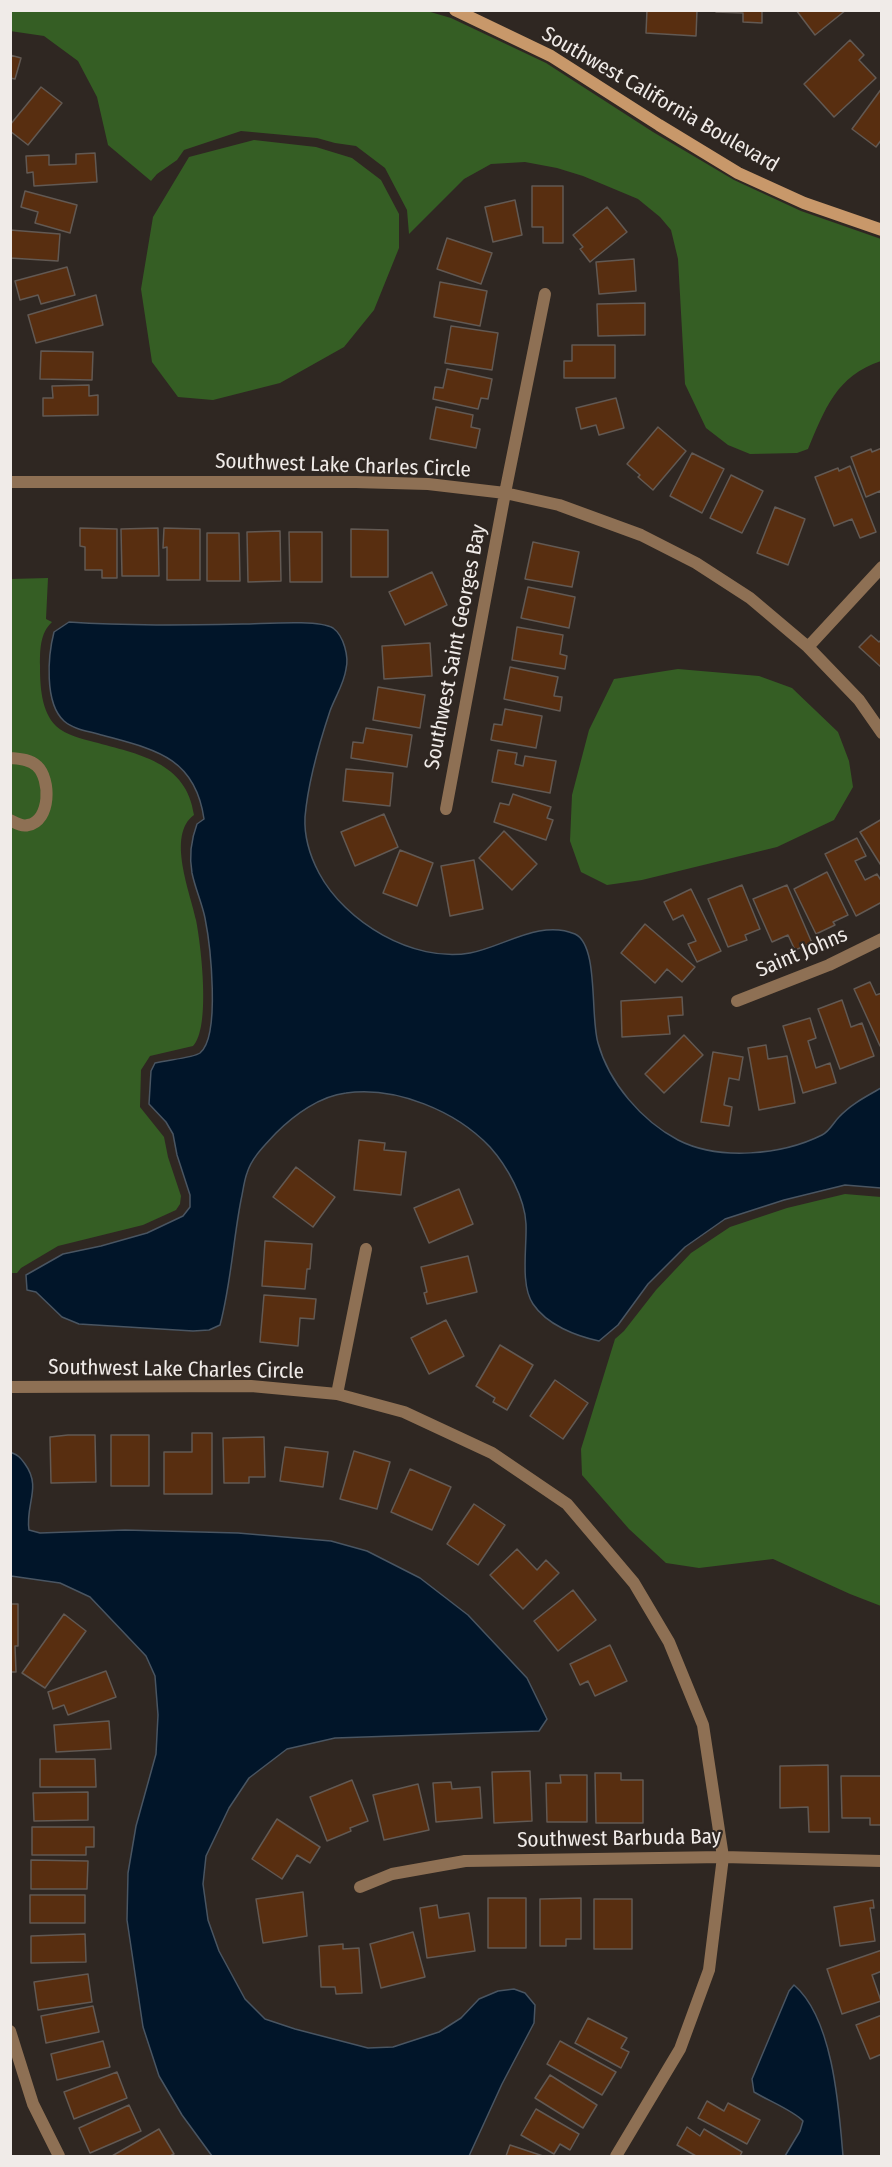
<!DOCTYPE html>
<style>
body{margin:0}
#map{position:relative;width:892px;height:2167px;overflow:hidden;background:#2f2722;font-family:"Fira Sans Condensed",sans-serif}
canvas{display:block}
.frame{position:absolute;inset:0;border:12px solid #f0ebe8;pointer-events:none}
</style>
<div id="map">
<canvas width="892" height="2167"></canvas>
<div class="frame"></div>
</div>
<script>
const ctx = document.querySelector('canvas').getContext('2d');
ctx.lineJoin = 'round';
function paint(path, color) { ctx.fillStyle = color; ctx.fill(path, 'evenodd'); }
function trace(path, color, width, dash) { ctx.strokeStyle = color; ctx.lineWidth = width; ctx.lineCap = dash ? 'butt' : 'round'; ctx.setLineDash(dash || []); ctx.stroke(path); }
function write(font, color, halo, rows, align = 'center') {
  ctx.font = font + ' "Fira Sans Condensed",sans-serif'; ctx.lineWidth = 4.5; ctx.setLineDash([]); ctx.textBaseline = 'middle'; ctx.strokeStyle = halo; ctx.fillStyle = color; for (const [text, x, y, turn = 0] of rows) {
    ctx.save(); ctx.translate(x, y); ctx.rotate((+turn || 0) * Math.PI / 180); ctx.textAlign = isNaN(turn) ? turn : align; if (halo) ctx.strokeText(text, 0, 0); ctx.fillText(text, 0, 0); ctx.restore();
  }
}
const green = new Path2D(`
 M 427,11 L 451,18 L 546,63 L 653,132 L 734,180 L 801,211 L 881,239 L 881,361 C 836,376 825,409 808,449 L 797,453 L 750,454 L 728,445 L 706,428 L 685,384 L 678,259 L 671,230 L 660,217 L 638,199 L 583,176 L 557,168 L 525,162 L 491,164 L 464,179 L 409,234 L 407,210 L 385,168 L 356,146 L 335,143 L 317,138 L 241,131 L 184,150 L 177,160 L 157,174 L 151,181 L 108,145 L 97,97 L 78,61 L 44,36 L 10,31 L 11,11 Z
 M 254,140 L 316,147 L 352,158 L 381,180 L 399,214 L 399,248 L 374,310 L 344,347 L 280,383 L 213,400 L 178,397 L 152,362 L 141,289 L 153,217 L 189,157 Z
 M 48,578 L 46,619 L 52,622 C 40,633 40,650 40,665 C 40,685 41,711 56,726 C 66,735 82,739 94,742 C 138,754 187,762 194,815 C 166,835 191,894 196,920 C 201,945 211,1028 193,1046 L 150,1056 L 141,1070 L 140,1107 L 164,1137 L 168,1157 L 181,1196 L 180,1204 L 176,1210 L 143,1225 L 58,1246 L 21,1268 L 17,1273 L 11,1273 L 10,579 Z
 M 678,669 L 759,676 L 792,688 L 838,732 L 849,761 L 853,787 L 834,820 L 777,847 L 642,880 L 607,885 L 581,872 L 570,841 L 572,795 L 589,730 L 614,679 Z
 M 845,1194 L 881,1197 L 881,1606 L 850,1594 L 773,1559 L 699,1568 L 666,1563 L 629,1529 L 582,1475 L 581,1449 L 615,1339 L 624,1331 L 656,1290 L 691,1253 L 730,1227 L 787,1208 Z`);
const water = new Path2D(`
 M 69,622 C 127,626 185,625 243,624 C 262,624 318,619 333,628 C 344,636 349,657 346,669 C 344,684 335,697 330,711 C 319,744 308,782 305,817 C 304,837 310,856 319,873 C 345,922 413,963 470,953 C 503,947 540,919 575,934 C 599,945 590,1017 598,1043 C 609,1083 642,1121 678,1140 C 719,1161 782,1155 822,1135 C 830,1131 833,1123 839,1117 C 851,1104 867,1096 881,1088 L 881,1188 L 845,1185 L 784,1200 L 725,1219 L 685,1247 L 648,1284 L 618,1325 L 599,1341 C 576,1336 547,1325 533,1304 C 520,1285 527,1247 526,1224 C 525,1198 507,1166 490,1147 C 456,1111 396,1086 346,1093 C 320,1096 294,1115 276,1133 C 265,1145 252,1157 247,1173 C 244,1181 243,1191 241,1200 C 233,1241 231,1284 220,1325 L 209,1330 L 193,1331 L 79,1324 L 62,1317 L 36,1292 L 27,1290 L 26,1275 L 63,1254 L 101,1246 L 147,1233 L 183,1216 L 190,1207 L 190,1195 L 177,1155 L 173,1134 L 166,1122 L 149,1104 L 151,1071 L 155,1063 C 166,1060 193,1058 200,1053 C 221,1036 210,943 205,918 C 202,903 195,888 192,873 C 189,856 191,840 197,824 L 204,819 C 195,755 152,749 98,734 C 87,731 73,729 64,721 C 44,703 48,655 54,632 Z
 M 10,1452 C 18,1455 20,1457 25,1464 C 42,1487 25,1505 29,1530 L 40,1533 L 125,1530 L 238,1533 L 331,1541 L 367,1551 L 420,1578 L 468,1615 L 527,1678 L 547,1719 L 539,1731 L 335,1738 L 287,1749 L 249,1778 L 229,1808 L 206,1856 L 203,1884 L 208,1920 L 219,1951 L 245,1999 L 265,2019 L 295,2029 L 368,2048 L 393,2047 L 439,2032 L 461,2018 L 479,1999 L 498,1991 L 514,1989 L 525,1993 L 535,2005 L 534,2023 L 502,2084 L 469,2156 L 212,2156 L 182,2115 L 159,2076 L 143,2027 L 127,1920 L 128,1873 L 136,1826 L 156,1754 L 158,1715 L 155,1676 L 146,1656 L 90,1597 L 60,1583 L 11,1576 Z
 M 794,1985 C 833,2018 839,2108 843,2156 L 785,2156 L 800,2131 L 803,2121 C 794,2111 767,2100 754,2092 L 752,2079 L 789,1991 Z`);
const building = new Path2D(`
 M 647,10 L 697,10 L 696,36 L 646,33 Z
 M 716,10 L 762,10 L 762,23 L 743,22 L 743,13 L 716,12 Z
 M 796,10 L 846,10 L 815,35 Z
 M 850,40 L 864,55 L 859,60 L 876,78 L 834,117 L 804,84 Z
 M 10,55 L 21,58 L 15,79 L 10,78 Z
 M 41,87 L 62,103 L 28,145 L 10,131 L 10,125 Z
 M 882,88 L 882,139 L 876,147 L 852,129 Z
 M 95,153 L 97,182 L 34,186 L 33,172 L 27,173 L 26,156 L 49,155 L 49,165 L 76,164 L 76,154 Z
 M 532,186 L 563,186 L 563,243 L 543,243 L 543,227 L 532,227 Z
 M 25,191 L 77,205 L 70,233 L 35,223 L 38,212 L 21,207 Z
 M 515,200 L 522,235 L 493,242 L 485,207 Z
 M 607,207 L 627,232 L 590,262 L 580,249 L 583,247 L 573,235 Z
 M 10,230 L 60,234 L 58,261 L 10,258 Z
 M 447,238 L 492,253 L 481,284 L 437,269 Z
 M 634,259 L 636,291 L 599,294 L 596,262 Z
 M 67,267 L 75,295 L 41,304 L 38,295 L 20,300 L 15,281 Z
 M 440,282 L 487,291 L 480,326 L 434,317 Z
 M 96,295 L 103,325 L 36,343 L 28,315 Z
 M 645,303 L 645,335 L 598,336 L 597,304 Z
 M 451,326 L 498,333 L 492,370 L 445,363 Z
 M 572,345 L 615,345 L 615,378 L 564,378 L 564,361 L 572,361 Z
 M 41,351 L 93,352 L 92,380 L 40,379 Z
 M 447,369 L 492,379 L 488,399 L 481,398 L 478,409 L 433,399 L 435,387 L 443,388 Z
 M 89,385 L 89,396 L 98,395 L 98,415 L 43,416 L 43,398 L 53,398 L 52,386 Z
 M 616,398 L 624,428 L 599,435 L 596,425 L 581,429 L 576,408 Z
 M 436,407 L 473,415 L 471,427 L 480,429 L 476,448 L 430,439 Z
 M 658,427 L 686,451 L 653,490 L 638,477 L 640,475 L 627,464 Z
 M 882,448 L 882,494 L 880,491 L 866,497 L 851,457 L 871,449 L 872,452 Z
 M 692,453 L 724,469 L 702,513 L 670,496 Z
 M 850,466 L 876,532 L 860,538 L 852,519 L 834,526 L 815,477 L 838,468 L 839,471 Z
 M 731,475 L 763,491 L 742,533 L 710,518 Z
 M 775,507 L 805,519 L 788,565 L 757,553 Z
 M 80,528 L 117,529 L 117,578 L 102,578 L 102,570 L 85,570 L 85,547 L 80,546 Z
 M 158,528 L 159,576 L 122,576 L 121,529 Z
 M 164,528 L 200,529 L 200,580 L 167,580 L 167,547 L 163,548 Z
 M 351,529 L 388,530 L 388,577 L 351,577 Z
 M 280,531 L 281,581 L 248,582 L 247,532 Z
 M 289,532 L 322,532 L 322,582 L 290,582 Z
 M 207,533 L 239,533 L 240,581 L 207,581 Z
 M 533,542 L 579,552 L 572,587 L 525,579 Z
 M 432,572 L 447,605 L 405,625 L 389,592 Z
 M 528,587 L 575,597 L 569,628 L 521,618 Z
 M 517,627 L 563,635 L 560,654 L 567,656 L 565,669 L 512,660 Z
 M 871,635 L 879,642 L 882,639 L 882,668 L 859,647 Z
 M 430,643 L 432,676 L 384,679 L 382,646 Z
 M 510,667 L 558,677 L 554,696 L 562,697 L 560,711 L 504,699 Z
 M 378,687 L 425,695 L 420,728 L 373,720 Z
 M 505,709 L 542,716 L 536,748 L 491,740 L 494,724 L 502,725 Z
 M 366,728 L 412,735 L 407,767 L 351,758 L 353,742 L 363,743 Z
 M 498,750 L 517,753 L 515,764 L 523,766 L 525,756 L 556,761 L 550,793 L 492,782 Z
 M 346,769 L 393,773 L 390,806 L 343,801 Z
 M 513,794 L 551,807 L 547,818 L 553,820 L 546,840 L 494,822 L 500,803 L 509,805 Z
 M 384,814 L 398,847 L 355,866 L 341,832 Z
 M 882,819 L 882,867 L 860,832 Z
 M 504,831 L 537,864 L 512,890 L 479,858 Z
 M 857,838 L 866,856 L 855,861 L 865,880 L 877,874 L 882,882 L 882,902 L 856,916 L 825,854 Z
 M 400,850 L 433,863 L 417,906 L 383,893 Z
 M 474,860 L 483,909 L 450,916 L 441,866 Z
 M 827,872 L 848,915 L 833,922 L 835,925 L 816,934 L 794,889 Z
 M 742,885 L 760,929 L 745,935 L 747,940 L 728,947 L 708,899 Z
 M 787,885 L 812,943 L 795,950 L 788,935 L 772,942 L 753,899 Z
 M 691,889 L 721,951 L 697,962 L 688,944 L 696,941 L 683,915 L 673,920 L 664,902 Z
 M 645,924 L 695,967 L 682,982 L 667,969 L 655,983 L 621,953 Z
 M 870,982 L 876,995 L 882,993 L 882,1045 L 880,1046 L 854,989 Z
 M 682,997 L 683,1015 L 668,1016 L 670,1034 L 622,1037 L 621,1001 Z
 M 842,1000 L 851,1027 L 862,1023 L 874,1056 L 840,1069 L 818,1009 Z
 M 810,1018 L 816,1038 L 808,1041 L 816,1068 L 830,1063 L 836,1083 L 803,1093 L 783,1026 Z
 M 684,1035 L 703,1055 L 664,1093 L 645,1074 Z
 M 766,1045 L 768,1059 L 787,1056 L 795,1103 L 759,1110 L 748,1048 Z
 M 713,1052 L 743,1057 L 739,1080 L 729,1078 L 724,1105 L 732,1107 L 729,1126 L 701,1122 Z
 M 359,1140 L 385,1143 L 384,1150 L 406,1152 L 401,1195 L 354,1190 Z
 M 296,1167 L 335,1197 L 313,1227 L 273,1197 Z
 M 459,1189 L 473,1224 L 429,1243 L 414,1208 Z
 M 265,1241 L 312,1244 L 310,1269 L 307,1269 L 305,1289 L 262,1286 Z
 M 468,1256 L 477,1292 L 427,1304 L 424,1293 L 427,1292 L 421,1267 Z
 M 264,1295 L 316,1299 L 314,1319 L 300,1318 L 298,1346 L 260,1342 Z
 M 446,1320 L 464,1356 L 429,1374 L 411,1338 Z
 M 500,1345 L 533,1365 L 507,1410 L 493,1402 L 495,1398 L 476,1386 Z
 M 555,1380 L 588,1403 L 563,1439 L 530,1416 Z
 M 192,1433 L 212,1433 L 212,1494 L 164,1494 L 164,1452 L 192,1452 Z
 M 68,1435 L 95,1435 L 96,1482 L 51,1483 L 50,1437 Z
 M 111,1435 L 149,1435 L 149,1486 L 111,1486 Z
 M 264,1437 L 265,1477 L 249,1477 L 249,1483 L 224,1483 L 223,1438 Z
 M 285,1447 L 328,1452 L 323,1487 L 280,1481 Z
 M 354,1451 L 390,1462 L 377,1509 L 340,1499 Z
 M 410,1469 L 451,1487 L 432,1530 L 391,1512 Z
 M 474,1504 L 505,1525 L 478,1565 L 447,1544 Z
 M 517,1549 L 537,1570 L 546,1560 L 559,1573 L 523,1609 L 490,1575 Z
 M 573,1590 L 596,1620 L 558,1651 L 534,1621 Z
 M 10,1604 L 18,1604 L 18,1646 L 15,1646 L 16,1672 L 10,1672 Z
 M 64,1614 L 86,1631 L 45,1688 L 22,1673 Z
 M 610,1645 L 627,1681 L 595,1696 L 588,1681 L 580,1685 L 570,1664 Z
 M 106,1671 L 116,1697 L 68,1715 L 64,1705 L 53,1709 L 48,1692 Z
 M 109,1721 L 111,1749 L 56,1752 L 54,1725 Z
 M 40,1759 L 95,1759 L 96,1787 L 40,1787 Z
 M 828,1765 L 829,1832 L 809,1832 L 808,1807 L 780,1808 L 780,1766 Z
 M 530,1771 L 532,1821 L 494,1823 L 492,1772 Z
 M 595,1773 L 621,1773 L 621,1780 L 643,1780 L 643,1823 L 596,1823 Z
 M 560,1775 L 587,1775 L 587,1822 L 547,1822 L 546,1783 L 561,1783 Z
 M 841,1776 L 882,1776 L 882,1825 L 870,1825 L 870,1818 L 842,1818 Z
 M 352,1780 L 368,1821 L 350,1828 L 351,1831 L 327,1841 L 310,1797 Z
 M 451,1782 L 452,1789 L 480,1787 L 482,1818 L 436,1822 L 433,1783 Z
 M 418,1784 L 429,1830 L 384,1840 L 373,1795 Z
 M 88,1792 L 88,1820 L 34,1821 L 33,1793 Z
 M 277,1819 L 320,1847 L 310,1863 L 297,1855 L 282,1879 L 252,1859 Z
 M 32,1827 L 94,1827 L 94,1847 L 86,1847 L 86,1855 L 32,1855 Z
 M 31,1860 L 88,1861 L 87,1889 L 31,1889 Z
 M 303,1892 L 307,1936 L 263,1943 L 256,1899 Z
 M 30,1895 L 85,1895 L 85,1923 L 30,1923 Z
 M 488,1898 L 526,1898 L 526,1948 L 488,1948 Z
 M 581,1898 L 581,1939 L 566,1939 L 566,1946 L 540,1946 L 540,1899 Z
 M 594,1899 L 632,1899 L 632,1949 L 594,1949 Z
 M 873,1900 L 874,1908 L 870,1908 L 875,1941 L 840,1946 L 834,1907 Z
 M 437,1905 L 439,1918 L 469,1913 L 475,1951 L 427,1958 L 420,1908 Z
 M 413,1932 L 425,1977 L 381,1988 L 370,1944 Z
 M 85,1934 L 86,1962 L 31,1963 L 31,1936 Z
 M 343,1944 L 343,1949 L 359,1948 L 362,1993 L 336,1994 L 335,1987 L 321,1987 L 319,1946 Z
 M 882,1950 L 882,1971 L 872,1975 L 881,2001 L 842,2014 L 827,1969 Z
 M 88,1974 L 92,2002 L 38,2010 L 34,1982 Z
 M 93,2006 L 99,2032 L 46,2043 L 41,2016 Z
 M 882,2015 L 882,2054 L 870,2059 L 856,2025 Z
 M 588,2018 L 627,2038 L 621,2048 L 629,2052 L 621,2068 L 575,2043 Z
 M 103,2041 L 110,2067 L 57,2080 L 51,2054 Z
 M 560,2041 L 616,2072 L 602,2095 L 547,2064 Z
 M 117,2072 L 127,2098 L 74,2119 L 64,2092 Z
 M 550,2075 L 597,2105 L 583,2128 L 535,2098 Z
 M 707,2101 L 724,2111 L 728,2103 L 760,2120 L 747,2144 L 698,2118 Z
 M 129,2105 L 141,2131 L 90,2153 L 79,2128 Z
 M 536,2109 L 579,2134 L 570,2150 L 560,2144 L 554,2154 L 521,2135 Z
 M 687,2127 L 700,2136 L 704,2129 L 742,2152 L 740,2156 L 696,2156 L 677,2145 Z
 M 159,2129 L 174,2154 L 170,2156 L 112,2156 Z
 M 510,2145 L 543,2156 L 506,2156 Z`);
const street = new Path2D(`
 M 10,482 L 356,482 L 428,484 L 505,493 L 559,505 L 641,535 L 696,563 L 750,598 L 808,647 L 859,700 L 882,733
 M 808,647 L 882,567
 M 10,758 C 20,759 29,759 37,766 C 51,779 51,821 28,825 C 22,827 16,823 10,820
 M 446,809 L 505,493 L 545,294
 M 737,1001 L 829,965 L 882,939
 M 10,1387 L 251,1386 L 337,1394 L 404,1412 L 492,1453 L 567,1504 L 634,1583 L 669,1642 L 703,1725 L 723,1857 L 709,1970 L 680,2049 L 616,2156
 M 337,1394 L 366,1249
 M 360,1887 L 392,1874 L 465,1861 L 723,1857 L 882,1861
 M 10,2031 L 33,2104 L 59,2156`);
const secondary = new Path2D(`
 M 455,10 L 551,56 L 659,125 L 738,173 L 804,203 L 882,230`);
const streetNames = [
 ["Southwest California Boulevard",660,100,30],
 ["Southwest Lake Charles Circle",343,466,2],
 ["Southwest Saint Georges Bay",456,647,-79],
 ["Saint Johns",802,953,-23],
 ["Southwest Lake Charles Circle",176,1370,1],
 ["Southwest Barbuda Bay",619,1839,-1]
];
paint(green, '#355e24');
paint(water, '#011529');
trace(water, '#495562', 1.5);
paint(building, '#582e10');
trace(building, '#625953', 1.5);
trace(street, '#8e7054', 12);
trace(secondary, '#c8986a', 12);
write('21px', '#f0ebe8', '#2f2722', streetNames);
</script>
